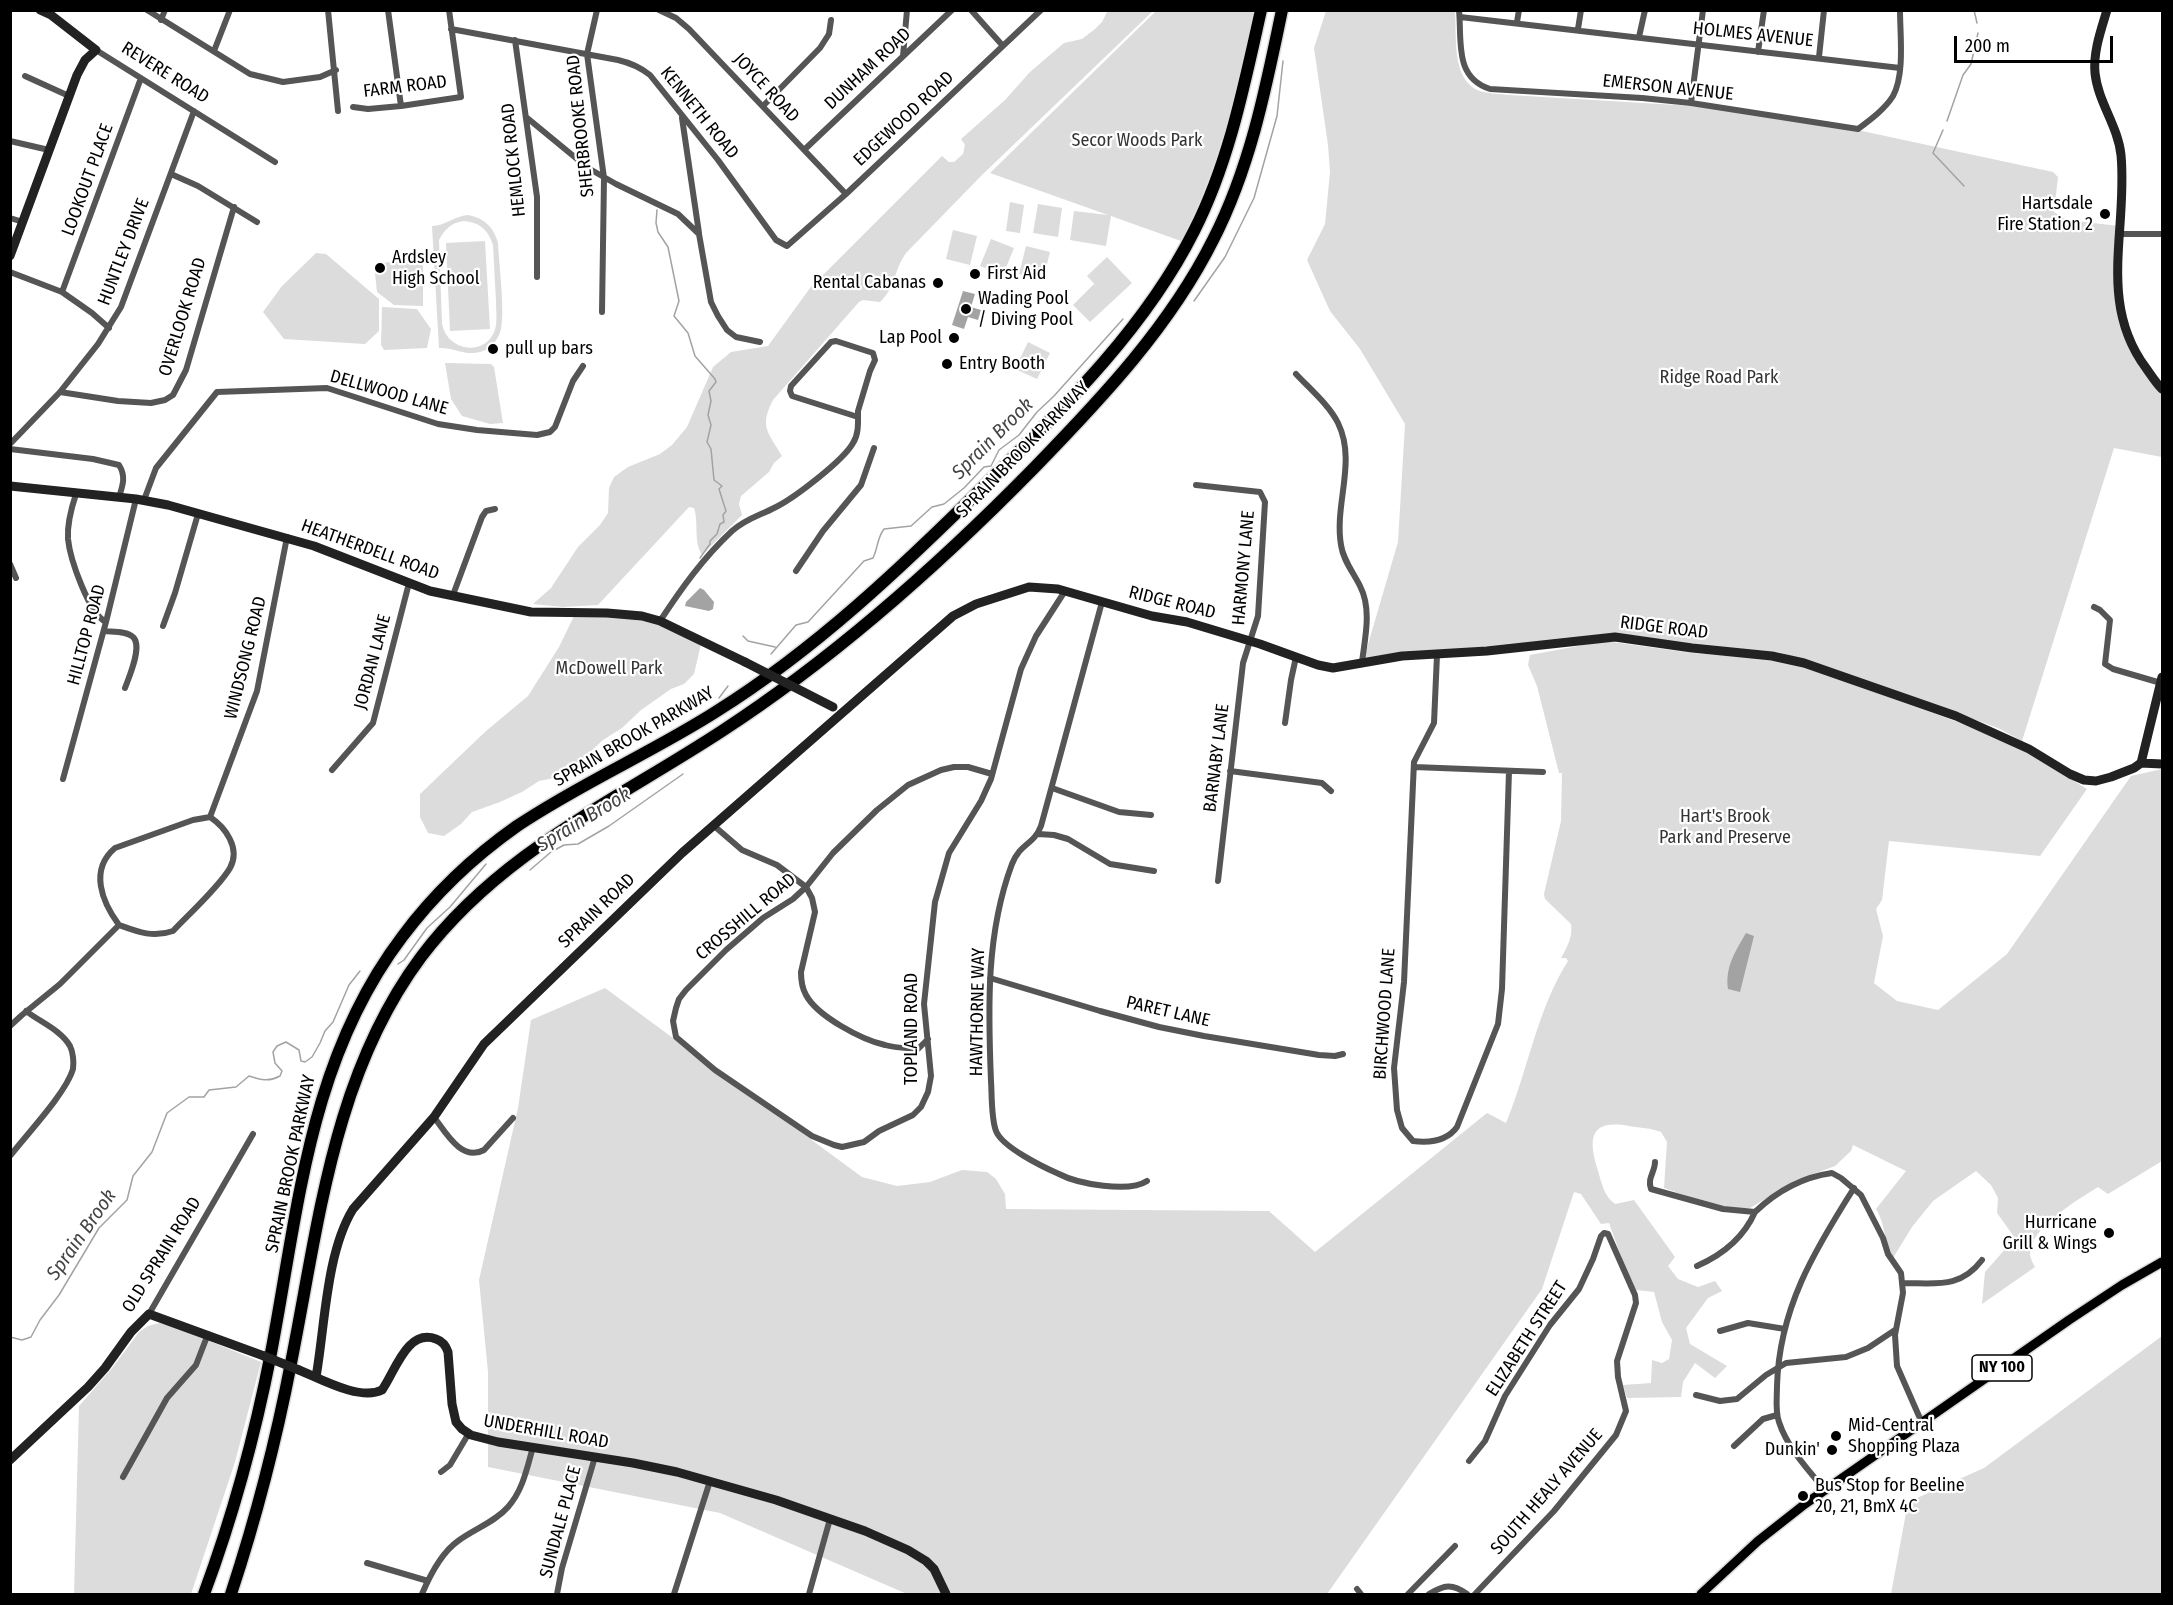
<!DOCTYPE html>
<style>
body{margin:0}
#map{position:relative;width:2173px;height:1605px;overflow:hidden;background:#fff;font-family:"Fira Sans Condensed",sans-serif}
canvas{display:block}
.frame{position:absolute;inset:0;border:12px solid #000;pointer-events:none}
.scale{position:absolute;left:1954px;top:36px;width:159px;height:27px;box-sizing:border-box;border:3px solid #000;border-top:0;padding-left:8px;font-size:18px;line-height:21px;white-space:nowrap;color:#000;-webkit-text-stroke:4px #fff;paint-order:stroke}
</style>
<div id="map">
<canvas width="2173" height="1605"></canvas>
<div class="frame"></div>
<div class="scale">200 m</div>
</div>
<script>
const ctx = document.querySelector('canvas').getContext('2d');
ctx.lineJoin = 'round';
function paint(path, color) { ctx.fillStyle = color; ctx.fill(path, 'evenodd'); }
function trace(path, color, width, dash) { ctx.strokeStyle = color; ctx.lineWidth = width; ctx.lineCap = dash ? 'butt' : 'round'; ctx.setLineDash(dash || []); ctx.stroke(path); }
function write(font, color, halo, rows, align = 'center') {
  ctx.font = font + ' "Fira Sans Condensed",sans-serif'; ctx.lineWidth = 4.5; ctx.setLineDash([]); ctx.textBaseline = 'middle'; ctx.strokeStyle = halo; ctx.fillStyle = color; for (const [text, x, y, turn = 0] of rows) {
    ctx.save(); ctx.translate(x, y); ctx.rotate((+turn || 0) * Math.PI / 180); ctx.textAlign = isNaN(turn) ? turn : align; if (halo) ctx.strokeText(text, 0, 0); ctx.fillText(text, 0, 0); ctx.restore();
  }
}
const green = new Path2D(`
 M 1108,10 L 1153,11 L 982,175 L 906,253 C 895,268 894,290 880,302 L 863,300 L 859,302 L 773,400 C 759,427 768,432 782,456 L 774,463 L 769,472 L 741,496 L 739,504 L 742,515 L 702,555 C 693,540 699,523 694,508 L 689,507 L 598,605 L 563,607 L 533,604 L 551,588 L 578,547 L 600,525 L 608,513 L 609,488 L 614,477 L 628,467 L 660,454 L 672,445 L 687,427 L 713,367 L 731,352 L 768,346 L 810,288 L 942,156 L 949,162 L 954,162 L 963,154 L 965,145 L 961,139 L 1005,100 L 1030,72 L 1064,43 L 1082,39 L 1095,29 L 1102,22 Z
 M 1156,11 L 1254,11 C 1237,90 1219,169 1181,241 L 1111,216 L 1106,246 L 1070,240 L 1074,211 L 1108,215 L 990,173 Z
 M 1326,11 L 1455,11 C 1457,35 1451,77 1477,90 C 1487,94 1500,94 1510,95 L 1693,106 L 1848,128 L 2053,172 L 2058,177 L 2054,212 L 2067,220 L 2119,226 L 2122,327 L 2162,392 L 2162,457 L 2114,448 L 2022,741 L 1998,728 L 1834,669 L 1778,652 L 1687,644 L 1633,635 L 1598,636 L 1467,649 L 1406,651 L 1364,658 L 1398,542 L 1405,424 L 1360,349 L 1330,311 L 1307,260 L 1325,224 L 1330,172 L 1328,145 L 1314,48 Z
 M 1010,202 L 1024,205 L 1020,233 L 1006,231 Z
 M 1038,204 L 1062,208 L 1058,237 L 1033,233 Z
 M 468,215 C 485,218 494,228 498,243 C 499,265 505,310 501,329 C 499,339 490,350 480,352 C 464,356 453,347 439,348 L 432,226 C 445,226 454,216 468,215 ZM 463,221 C 479,222 488,229 493,245 C 494,264 495,283 496,301 C 496,309 497,317 496,325 C 491,357 447,354 442,323 L 439,240 C 445,229 451,223 463,221 Z
 M 953,230 L 977,236 L 970,265 L 946,259 Z
 M 991,239 L 1014,248 L 1003,275 L 980,266 Z
 M 485,241 L 490,329 L 450,331 L 446,243 Z
 M 1026,246 L 1050,252 L 1043,280 L 1019,274 Z
 M 316,253 L 326,254 L 379,299 L 379,331 L 365,344 L 284,339 L 263,312 L 282,286 Z
 M 1107,257 L 1132,283 L 1090,322 L 1073,305 L 1094,284 L 1098,288 L 1087,276 Z
 M 415,259 L 423,266 L 423,306 L 394,305 L 377,292 L 374,264 Z
 M 382,307 L 417,309 L 431,329 L 427,348 L 384,350 L 381,345 Z
 M 1028,342 L 1050,353 L 1037,379 L 1015,369 Z
 M 445,363 L 491,364 L 494,367 L 503,423 L 490,424 L 462,416 L 451,399 Z
 M 574,616 L 636,618 L 658,623 L 701,644 L 694,674 L 684,684 L 671,689 L 641,710 L 622,728 L 603,740 L 564,776 L 539,781 L 522,792 L 500,802 L 472,812 L 461,824 L 444,836 L 428,833 L 420,817 L 420,794 L 486,731 L 528,696 L 559,647 Z
 M 1605,641 L 1692,653 L 1750,657 L 1795,664 L 1975,728 L 2029,753 L 2087,789 L 2040,856 L 1889,841 L 1882,900 L 1876,909 L 1883,936 L 1874,983 L 1897,1001 L 1938,1010 L 2007,954 L 2131,776 L 2162,769 L 2162,1161 L 2108,1194 L 2098,1187 C 2079,1199 2030,1228 2030,1253 C 2030,1258 2033,1263 2035,1267 L 1982,1304 L 1985,1272 L 2015,1238 L 1997,1213 L 1998,1198 L 1991,1185 L 1976,1171 L 1933,1201 L 1912,1227 L 1893,1258 C 1883,1243 1887,1227 1876,1209 L 1906,1171 L 1853,1145 L 1851,1151 L 1835,1166 L 1797,1180 L 1750,1208 C 1720,1211 1692,1197 1664,1188 L 1667,1142 L 1661,1132 C 1651,1128 1640,1128 1629,1126 C 1589,1119 1588,1139 1598,1171 C 1602,1184 1604,1196 1615,1204 L 1634,1200 L 1675,1257 L 1668,1266 L 1678,1279 L 1698,1287 L 1715,1281 L 1722,1291 L 1708,1298 L 1686,1328 L 1690,1344 L 1727,1366 L 1715,1378 L 1695,1363 L 1683,1382 L 1681,1397 L 1627,1398 L 1623,1385 L 1651,1383 L 1652,1360 L 1662,1363 L 1669,1359 L 1672,1340 L 1662,1322 L 1654,1292 L 1636,1290 L 1629,1278 L 1609,1223 L 1601,1224 L 1581,1194 L 1574,1192 L 1542,1289 L 1327,1594 L 907,1594 L 720,1513 L 488,1467 L 488,1372 L 479,1280 L 518,1108 L 531,1020 L 605,988 L 862,1177 L 897,1186 L 930,1182 L 962,1170 L 987,1172 L 996,1179 L 1005,1194 L 1006,1209 L 1269,1211 L 1315,1252 L 1487,1113 L 1506,1123 C 1528,1070 1537,1010 1568,961 L 1566,958 L 1561,958 C 1567,947 1573,937 1571,924 L 1545,899 L 1544,894 L 1561,821 L 1562,773 L 1559,773 L 1537,686 L 1528,665 L 1530,655 Z
 M 159,1323 L 170,1325 L 261,1362 L 235,1462 L 191,1594 L 74,1594 L 79,1406 L 113,1367 L 139,1332 L 148,1326 Z
 M 2162,1336 L 2162,1594 L 1891,1594 L 1908,1502 L 1984,1468 Z`);
const water = new Path2D(`
 M 963,291 L 975,294 L 971,307 L 981,310 L 978,320 L 968,317 L 964,329 L 952,325 Z
 M 700,588 L 704,590 L 714,602 L 713,609 L 709,611 L 685,606 L 686,602 Z
 M 1746,933 L 1754,936 L 1740,992 L 1728,989 C 1725,967 1735,952 1746,933 Z`);
const stream = new Path2D(`
 M 1974,10 L 1977,23
 M 1947,121 L 1963,75 L 1971,64 L 1978,33
 M 1943,130 L 1933,153 L 1964,186
 M 657,210 L 656,223 L 658,232 L 668,247 L 679,301 L 674,316 L 688,333 L 695,356 L 715,379 L 716,382 L 709,391 L 711,401 L 708,415 L 711,425 L 707,442 L 711,449 L 714,480 L 722,486 L 719,489 L 726,511 L 723,515 L 724,522 L 720,524 L 717,534 L 710,541 L 710,544 L 700,558
 M 1194,301 L 1225,257 L 1254,198 L 1277,116 L 1283,61
 M 743,636 L 748,641 L 775,647
 M 771,654 L 796,625 L 808,622 L 864,561 L 873,558 C 878,548 877,538 884,529 L 911,526 L 932,507 L 944,504 L 964,488 L 984,467 L 991,466 L 999,450 L 1019,435 L 1037,412 L 1054,396 L 1123,319
 M 719,698 L 728,686
 M 530,870 L 551,852 L 564,845 L 578,844 L 609,826 L 683,774
 M 398,964 L 404,960 L 427,928 L 450,907 L 486,864
 M 10,1337 L 22,1340 L 31,1337 L 40,1320 L 59,1295 L 99,1228 L 127,1200 L 133,1176 L 152,1152 L 167,1113 L 189,1097 L 204,1097 L 209,1090 L 236,1087 L 249,1076 C 261,1080 269,1082 280,1076 L 282,1071 L 275,1063 L 273,1052 L 277,1046 L 286,1042 L 299,1050 L 301,1061 L 305,1062 L 312,1057 L 320,1043 L 325,1031 L 333,1022 L 349,985 L 360,971`);
const street = new Path2D(`
 M 147,10 L 250,74 L 283,82 L 320,77 L 336,70
 M 328,10 L 338,111
 M 388,10 L 401,106
 M 597,10 L 587,54 L 604,178 L 602,312
 M 659,10 L 676,18 L 689,29 L 846,194
 M 971,10 L 1003,46
 M 1459,10 C 1462,42 1454,77 1490,89 L 1642,98 L 1691,103 L 1858,129 C 1870,120 1885,109 1893,96 C 1905,74 1900,35 1900,10
 M 1460,17 L 1900,68
 M 161,20 L 165,10
 M 1517,22 L 1519,10
 M 451,29 L 618,60 C 631,63 640,67 650,75 L 718,160 L 776,240 L 787,246 L 846,194 L 1041,10
 M 1578,29 L 1581,10
 M 1639,37 L 1645,10
 M 515,40 L 537,197 L 537,277
 M 96,50 L 275,162
 M 214,51 L 230,10
 M 1758,52 L 1764,10
 M 903,56 L 907,10
 M 1819,57 L 1824,10
 M 25,76 L 69,96
 M 1691,103 L 1703,10
 M 763,106 L 820,48 L 829,34 L 831,20
 M 353,107 L 368,109 L 401,106 L 461,97 L 449,10
 M 526,117 L 588,168 L 616,184 L 678,214 L 699,234 L 711,302 L 718,316 L 727,330 L 736,337 L 760,342
 M 682,118 L 699,233
 M 10,141 L 49,150
 M 804,150 L 952,10
 M 171,174 L 198,186 L 257,222
 M 10,218 L 23,222
 M 2120,234 L 2162,234
 M 10,272 L 62,292 L 92,313 L 109,328
 M 62,292 L 141,78
 M 1296,374 C 1310,389 1329,405 1338,423 C 1357,462 1334,504 1341,545 C 1343,560 1353,572 1360,586 C 1372,609 1365,638 1362,662
 M 60,392 L 118,401 L 151,403 L 165,400 L 173,395 L 186,370 L 234,207
 M 10,444 L 60,392 L 98,344 L 121,307 L 194,111
 M 10,449 L 93,459 L 119,465 C 126,476 123,485 119,497
 M 1196,485 L 1260,492 L 1265,502 L 1258,616 L 1243,663 L 1218,881
 M 76,494 C 71,509 67,524 68,539 C 70,559 89,614 106,622
 M 144,500 L 156,468 L 217,392 L 327,388 L 438,424 L 477,430 L 537,435 L 550,432 L 555,427 L 573,381 L 583,366
 M 10,564 L 16,578
 M 796,571 L 823,531 L 861,485 L 874,448
 M 453,595 L 482,517 L 486,511 L 495,509
 M 1102,602 L 1041,826 C 1033,846 1021,842 1012,864 C 986,933 988,1008 991,1081 C 992,1095 991,1118 996,1131 C 1002,1147 1043,1167 1059,1174 C 1078,1184 1129,1193 1147,1181
 M 2094,607 L 2100,610 L 2110,620 L 2105,664 L 2113,669 L 2161,683
 M 660,621 C 681,589 703,558 732,531 C 747,518 759,516 776,507 C 794,498 843,461 853,443 C 859,434 858,422 858,411 L 870,371 L 875,360 L 873,353 L 836,341 L 831,342 L 791,386 L 790,391 L 792,396 L 858,417
 M 163,626 L 175,593 L 198,514
 M 104,631 C 112,632 127,631 133,637 C 143,646 129,677 125,688
 M 1437,655 L 1434,723 L 1414,762 L 1404,982 L 1394,1068 L 1397,1110 L 1402,1128 L 1413,1141 C 1429,1143 1447,1141 1457,1127 L 1498,1024 L 1502,989 L 1509,771
 M 1285,723 L 1291,680 L 1296,657
 M 1414,767 L 1543,772
 M 332,770 L 373,723 L 409,583
 M 1230,771 L 1322,783 L 1331,791
 M 992,774 L 968,767 L 954,767 L 941,770 L 908,785 L 877,810 L 833,853 L 806,887 L 793,899 L 763,918 L 726,950 L 686,990 L 679,999 L 676,1008 L 673,1021 L 676,1037 L 715,1070 L 812,1136 L 834,1145 L 842,1147 L 864,1142 L 879,1131 L 913,1115 L 921,1107 L 928,1092 L 931,1076 L 924,1004 L 935,902 L 949,853 L 981,801 L 991,779 L 1021,669 L 1036,636 L 1065,591
 M 63,779 L 106,622 L 136,499
 M 1052,788 L 1119,812 L 1151,815
 M 210,817 C 225,827 241,848 230,868 C 219,887 189,914 173,931 C 153,938 138,932 119,925 C 102,902 89,870 115,848 L 193,820 Z
 M 210,817 L 257,691 L 287,537
 M 713,825 L 742,850 L 777,865 L 806,887 L 812,898 L 815,912 L 801,972 C 801,980 802,988 806,995 C 817,1016 862,1040 885,1045 C 895,1048 907,1048 918,1049 L 928,1039
 M 1038,834 L 1054,835 L 1068,839 L 1110,864 L 1154,871
 M 990,978 L 1100,1011 L 1159,1027 L 1204,1036 L 1319,1055 L 1335,1056 L 1343,1054
 M 10,1026 L 22,1015 L 60,984 L 119,925
 M 434,1117 C 446,1133 462,1162 484,1150 L 513,1118
 M 10,1156 C 27,1134 66,1093 73,1069 C 74,1062 73,1052 70,1046 C 61,1030 40,1022 26,1011
 M 1655,1162 C 1655,1172 1647,1178 1651,1189 L 1723,1209 L 1755,1212 C 1776,1192 1803,1177 1832,1173 L 1841,1178 L 1861,1195 L 1883,1238 L 1888,1254 L 1901,1273 L 1903,1293 L 1895,1335 L 1897,1366 L 1922,1423
 M 1697,1266 C 1722,1255 1744,1237 1755,1212
 M 1903,1283 C 1936,1283 1960,1289 1982,1260
 M 149,1314 L 253,1134
 M 1720,1331 L 1748,1323 L 1785,1329
 M 1696,1395 L 1720,1401 L 1737,1399 L 1766,1375 L 1786,1363 L 1846,1357 L 1868,1348 L 1895,1330
 M 1734,1446 L 1763,1419 L 1777,1415
 M 1469,1461 L 1485,1441 L 1505,1396 L 1550,1325 L 1579,1289 L 1593,1259 L 1601,1236 L 1604,1233 L 1608,1234 L 1635,1295 L 1636,1303 L 1617,1361 L 1618,1377 L 1626,1411 L 1616,1435 L 1554,1511 L 1475,1594
 M 441,1472 L 450,1465 L 469,1433
 M 123,1477 L 167,1398 L 196,1365 L 208,1334
 M 1825,1490 C 1808,1470 1787,1447 1779,1422 C 1775,1411 1777,1398 1777,1386 C 1779,1309 1814,1251 1854,1188
 M 367,1563 L 428,1581
 M 1357,1589 L 1361,1594
 M 422,1594 C 430,1575 441,1553 458,1541 C 474,1529 495,1522 508,1507 C 523,1490 527,1468 533,1447
 M 557,1594 L 562,1568 L 595,1457
 M 674,1594 L 710,1481
 M 809,1594 L 830,1519
 M 1408,1594 L 1455,1546
 M 1429,1594 C 1444,1585 1452,1583 1467,1594`);
const secondary = new Path2D(`
 M 2107,10 C 2101,30 2093,52 2095,73 C 2098,102 2118,126 2121,155 C 2128,230 2097,302 2146,368 C 2151,375 2156,383 2162,389
 M 10,256 L 77,75 L 85,60 L 96,50 L 51,15 L 40,10
 M 10,486 L 136,499 L 168,505 L 314,546 L 430,591 L 531,612 L 607,613 L 642,616 L 660,621 L 745,662
 M 2141,763 L 2162,764
 M 299,1370 C 321,1379 360,1401 382,1390 C 395,1372 407,1328 436,1339 C 442,1341 446,1346 448,1352 L 452,1404 L 456,1422 L 462,1429 L 471,1435 L 498,1442 L 633,1463 L 677,1472 L 776,1500 L 865,1531 L 908,1550 L 926,1561 L 934,1569 L 946,1594
 M 316,1377 C 325,1326 326,1253 353,1209 L 434,1117 L 484,1044 L 682,853 L 953,616 L 976,604 L 1029,587 L 1058,589 L 1152,616 L 1187,622 L 1260,644 L 1318,665 L 1333,668 L 1402,656 L 1487,651 L 1615,637 L 1692,648 L 1772,656 L 1804,663 L 1956,716 L 2029,749 L 2070,774 L 2084,780 L 2096,781 L 2111,777 L 2134,768 L 2141,763 L 2162,677
 M 10,1460 L 88,1387 L 105,1368 L 131,1332 L 149,1314 L 264,1356`);
const primary = new Path2D(`
 M 1701,1594 L 1758,1541 L 1805,1504 L 2069,1320 L 2122,1285 L 2162,1262`);
const highway = new Path2D(`
 M 204,1594 C 233,1516 255,1435 271,1353 C 299,1206 309,1060 402,937 C 434,894 473,857 517,826 C 581,783 653,752 717,711 C 816,649 902,567 985,485 C 1062,409 1145,329 1194,231 C 1229,162 1244,86 1261,10
 M 231,1594 C 256,1518 276,1441 291,1363 C 319,1223 333,1075 421,957 C 500,852 615,801 722,731 C 837,656 940,564 1035,467 C 1102,398 1170,326 1213,240 C 1250,168 1266,88 1282,10`);
const secondaryBridge = new Path2D(`
 M 745,662 L 833,707
 M 264,1356 L 299,1370`);
const markers = [
 [2105,214,6,"#000"],
 [380,268,6,"#000"],
 [975,274,6,"#000"],
 [938,283,6,"#000"],
 [966,309,6,"#000"],
 [954,338,6,"#000"],
 [493,349,6,"#000"],
 [947,364,6,"#000"],
 [2109,1233,6,"#000"],
 [1836,1436,6,"#000"],
 [1832,1450,6,"#000"],
 [1803,1496,6,"#000"]
];
const shields = [
 [2002,1368,60]
];
const shieldNames = [
 ["NY 100",2002,1368]
];
const streetNames = [
 ["HOLMES AVENUE",1753,35,6],
 ["DUNHAM ROAD",868,69,-43],
 ["REVERE ROAD",165,73,32],
 ["FARM ROAD",405,87,-7],
 ["JOYCE ROAD",766,88,47],
 ["EMERSON AVENUE",1668,88,6],
 ["KENNETH ROAD",699,113,51],
 ["EDGEWOOD ROAD",904,119,-43],
 ["SHERBROOKE ROAD",581,126,-96],
 ["HEMLOCK ROAD",514,160,-96],
 ["LOOKOUT PLACE",88,180,-70],
 ["HUNTLEY DRIVE",124,252,-69],
 ["OVERLOOK ROAD",183,317,-73],
 ["DELLWOOD LANE",389,393,16],
 ["SPRAIN BROOK PARKWAY",1023,450,-46],
 ["HEATHERDELL ROAD",370,550,20],
 ["HARMONY LANE",1244,568,-85],
 ["RIDGE ROAD",1172,603,14],
 ["RIDGE ROAD",1664,628,7],
 ["HILLTOP ROAD",87,635,-75],
 ["WINDSONG ROAD",246,658,-76],
 ["JORDAN LANE",373,662,-75],
 ["SPRAIN BROOK PARKWAY",634,737,-30],
 ["BARNABY LANE",1217,758,-83],
 ["SPRAIN ROAD",597,911,-44],
 ["CROSSHILL ROAD",746,917,-40],
 ["HAWTHORNE WAY",978,1012,-89],
 ["PARET LANE",1168,1012,13],
 ["BIRCHWOOD LANE",1385,1014,-86],
 ["TOPLAND ROAD",912,1029,-90],
 ["SPRAIN BROOK PARKWAY",291,1164,-78],
 ["OLD SPRAIN ROAD",162,1255,-58],
 ["ELIZABETH STREET",1527,1339,-57],
 ["UNDERHILL ROAD",546,1432,10],
 ["SOUTH HEALY AVENUE",1547,1492,-49],
 ["SUNDALE PLACE",561,1522,-75]
];
const parkNames = [
 ["Secor Woods Park",1137,141],
 ["Ridge Road Park",1719,378],
 ["McDowell Park",609,669],
 ["Hart's Brook",1725,817],
 ["Park and Preserve",1725,838]
];
const poiNames = [
 ["Hartsdale",2093,204,"right"],
 ["Fire Station 2",2093,225,"right"],
 ["Ardsley",392,258],
 ["High School",392,279],
 ["First Aid",987,274],
 ["Rental Cabanas",926,283,"right"],
 ["Wading Pool",978,299],
 ["/ Diving Pool",978,320],
 ["Lap Pool",942,338,"right"],
 ["pull up bars",505,349],
 ["Entry Booth",959,364],
 ["Hurricane",2097,1223,"right"],
 ["Grill & Wings",2097,1244,"right"],
 ["Mid-Central",1848,1426],
 ["Shopping Plaza",1848,1447],
 ["Dunkin'",1820,1450,"right"],
 ["Bus Stop for Beeline",1815,1486],
 ["20, 21, BmX 4C",1815,1507]
];
const waterNames = [
 ["Sprain Brook",993,439,-45],
 ["Sprain Brook",584,820,-31],
 ["Sprain Brook",82,1235,-55]
];
paint(green, '#dcdcdc');
paint(water, '#a3a3a3');
trace(stream, '#a3a3a3', 1.5);
trace(primary, '#dbdbdb', 12);
trace(highway, '#dbdbdb', 15);
trace(street, '#555', 6);
trace(secondary, '#222', 9);
trace(primary, '#000', 9);
trace(highway, '#000', 12);
trace(secondaryBridge, '#222', 9);
for (const [x, y, r, color] of markers) { const dot = new Path2D(); dot.arc(x, y, r, 0, 2 * Math.PI); ctx.fillStyle = color; ctx.fill(dot); trace(dot, '#fff', 2); }
for (const [x, y, w] of shields) { const box = new Path2D(); box.roundRect(x - w / 2, y - 13, w, 26, 4.5); ctx.fillStyle = '#fff'; ctx.fill(box); trace(box, '#000', 1.5); }
write('bold 16px', '#000', null, shieldNames);
write('18px', '#000', '#fff', streetNames);
write('18px', '#333', '#fff', parkNames);
write('18px', '#000', '#fff', poiNames, 'left');
write('italic 20px', '#444', '#fff', waterNames);
</script>
